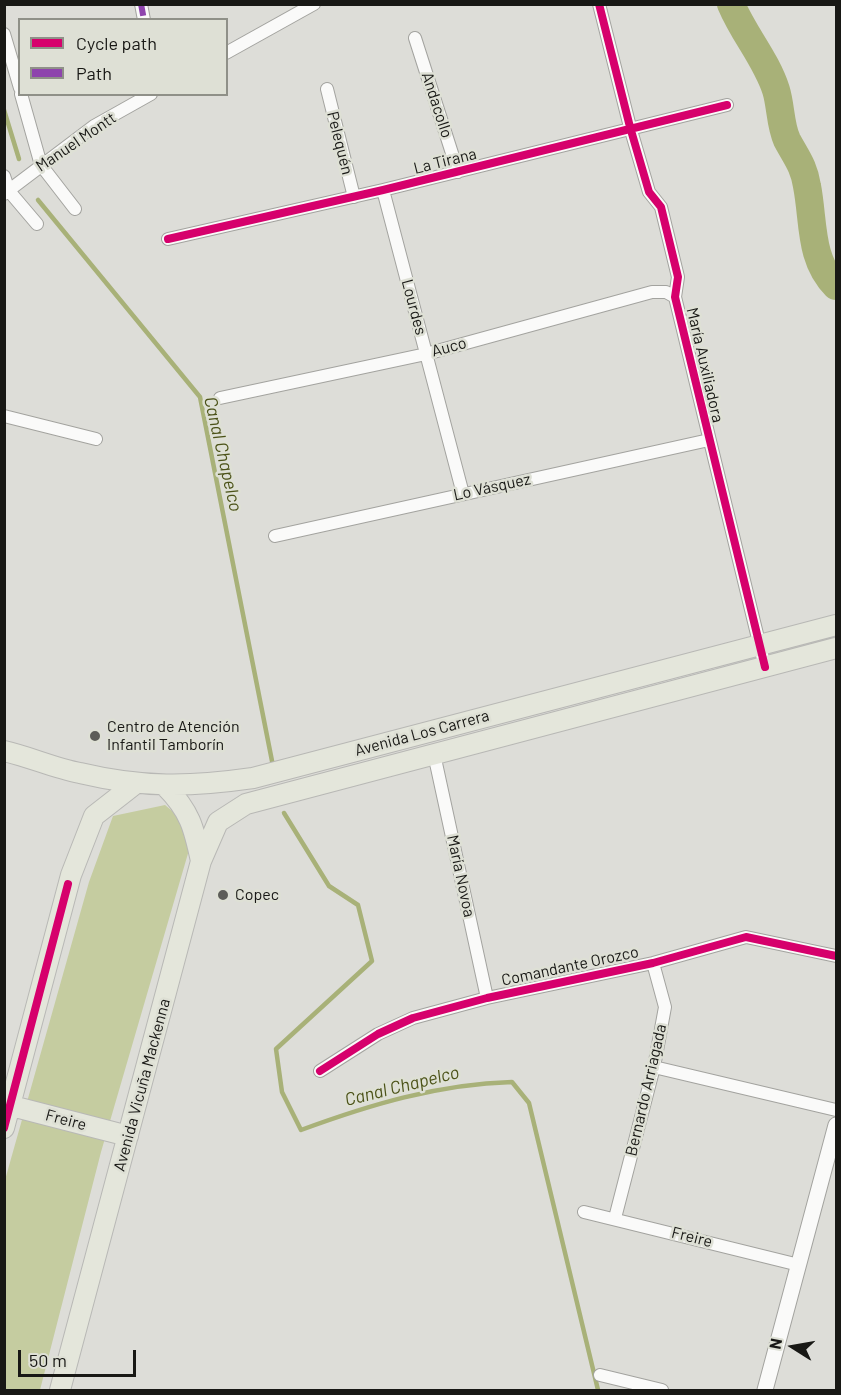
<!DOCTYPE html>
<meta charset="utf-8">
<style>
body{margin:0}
#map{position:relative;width:841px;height:1395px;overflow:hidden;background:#ddddd8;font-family:Barlow,sans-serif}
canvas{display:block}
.frame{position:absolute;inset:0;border:6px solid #181815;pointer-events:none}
.legend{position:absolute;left:18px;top:18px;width:210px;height:78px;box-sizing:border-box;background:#dee0d5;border:2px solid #8f9088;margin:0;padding:8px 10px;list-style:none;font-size:18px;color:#181815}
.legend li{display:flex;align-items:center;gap:12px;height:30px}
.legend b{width:30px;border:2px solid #8f9088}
.north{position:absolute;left:763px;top:1317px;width:60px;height:60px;-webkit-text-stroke:4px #dee0d5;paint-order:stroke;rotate:281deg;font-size:16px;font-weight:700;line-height:24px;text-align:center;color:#181815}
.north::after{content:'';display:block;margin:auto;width:21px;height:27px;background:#181815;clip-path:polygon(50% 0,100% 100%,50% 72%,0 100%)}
.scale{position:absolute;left:18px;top:1350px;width:118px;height:27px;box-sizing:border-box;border:3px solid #181815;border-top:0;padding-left:8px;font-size:18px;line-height:21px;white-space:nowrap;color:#181815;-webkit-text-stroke:4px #dee0d5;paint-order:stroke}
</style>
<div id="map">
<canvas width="841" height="1395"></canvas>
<div class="frame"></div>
<ul class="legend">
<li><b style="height:8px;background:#d6006c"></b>Cycle path</li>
<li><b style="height:8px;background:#8e44ad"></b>Path</li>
</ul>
<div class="north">N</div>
<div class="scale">50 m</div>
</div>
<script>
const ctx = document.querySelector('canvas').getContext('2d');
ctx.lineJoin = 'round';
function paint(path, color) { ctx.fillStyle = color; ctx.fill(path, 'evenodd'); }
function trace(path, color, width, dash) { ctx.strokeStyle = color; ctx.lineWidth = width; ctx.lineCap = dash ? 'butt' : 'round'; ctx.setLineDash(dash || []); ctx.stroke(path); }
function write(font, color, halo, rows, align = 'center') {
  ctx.font = font + ' Barlow,sans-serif'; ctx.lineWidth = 5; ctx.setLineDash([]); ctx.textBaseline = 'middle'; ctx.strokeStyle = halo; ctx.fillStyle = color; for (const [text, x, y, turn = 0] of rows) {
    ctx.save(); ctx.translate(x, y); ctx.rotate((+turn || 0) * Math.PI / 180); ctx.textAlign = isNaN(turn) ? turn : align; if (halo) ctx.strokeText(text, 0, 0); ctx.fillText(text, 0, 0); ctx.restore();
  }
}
const green = new Path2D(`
 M 165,805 L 188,824 L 189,850 L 101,1152 L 40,1390 L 5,1390 L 5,1180 L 89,882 L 113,816 Z`);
const stream = new Path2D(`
 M 4,110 L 19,159
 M 38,200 L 200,397 L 273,766
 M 284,813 L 329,886 L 358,905 L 372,961 L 276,1049 L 282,1092 L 301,1130 C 369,1105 438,1084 512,1082 L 529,1103 L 598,1390`);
const river = new Path2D(`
 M 731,4 C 744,35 766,59 776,90 C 781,106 780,125 787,140 C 796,157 804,166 807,186 C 814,222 809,259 836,286`);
const minor = new Path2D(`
 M 141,4 L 144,20
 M 599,4 L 630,127 L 649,192 L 661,207 L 678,277 L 675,297 L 765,667
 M 4,34 L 20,88
 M 415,38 L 458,172
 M 226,53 L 314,4
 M 327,89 L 354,197
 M 21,94 L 41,165 L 75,209
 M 4,176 L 9,191 L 37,224
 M 383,190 L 463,494
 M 4,194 L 94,126 L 151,94
 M 168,239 L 383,190 L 727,105
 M 220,398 L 426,354 L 652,292 L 666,292 L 675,297
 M 4,416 L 96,439
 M 275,536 L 709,440
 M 434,754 L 487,998
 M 654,1067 L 836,1110
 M 320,1071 L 378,1034 L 413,1018 L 487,998 L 653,963 L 746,937 L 836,956
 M 584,1212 L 799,1265
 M 615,1218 L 654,1067 L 665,1007 L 653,963
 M 600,1375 L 662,1390`);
const tertiary = new Path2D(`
 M 765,1390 L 836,1125`);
const primary = new Path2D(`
 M 4,751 C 30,757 54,768 80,773 C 143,788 190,787 253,778 L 836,625
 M 201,861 L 218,822 L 246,804 L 836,648
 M 4,1104 L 128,1136
 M 4,1128 L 71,875 L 94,816 L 135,784
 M 60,1390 L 201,861 C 194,828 190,811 165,786`);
const quiet = new Path2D(`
 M 141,4 L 144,20`);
const cycleway = new Path2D(`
 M 599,4 L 630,127 L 649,192 L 661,207 L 678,277 L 675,297 L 765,667
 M 168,239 L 383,190 L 727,105
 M 320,1071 L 378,1034 L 413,1018 L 487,998 L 653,963 L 746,937 L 836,956
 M 4,1128 L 68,884`);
const markers = [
 [95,736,6,"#5d5d59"],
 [223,895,6,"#5d5d59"]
];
const streetNames = [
 ["Andacollo",437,105,72],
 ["Manuel Montt",76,142,-34],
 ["Pelequén",340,143,76],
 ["La Tirana",445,161,-14],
 ["Lourdes",414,307,75],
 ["Auco",449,347,-15],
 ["María Auxiliadora",705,365,77],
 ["Lo Vásquez",492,487,-12],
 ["Avenida Los Carrera",422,733,-15],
 ["María Novoa",461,876,78],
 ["Comandante Orozco",570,966,-12],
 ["Avenida Vicuña Mackenna",142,1085,-75],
 ["Bernardo Arriagada",646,1090,-77],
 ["Freire",66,1120,15],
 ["Freire",692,1237,14]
];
const poiNames = [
 ["Centro de Atención",107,727],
 ["Infantil Tamborín",107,745],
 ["Copec",235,895]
];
const waterNames = [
 ["Canal Chapelco",223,454,77],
 ["Canal Chapelco",402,1086,-14]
];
paint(green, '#c5cca0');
trace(stream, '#a8b178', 4.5);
trace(river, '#a8b178', 28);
trace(minor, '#a3a39f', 14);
trace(tertiary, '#a3a39f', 17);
trace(primary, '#b8b8b5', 22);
trace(minor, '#fafaf9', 12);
trace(tertiary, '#fafaf9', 15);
trace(primary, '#e4e6db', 20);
trace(quiet, '#8e44ad', 6, [12, 6]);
trace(cycleway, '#d6006c', 8);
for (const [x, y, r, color] of markers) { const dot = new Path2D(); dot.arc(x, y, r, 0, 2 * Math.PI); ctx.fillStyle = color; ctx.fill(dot); trace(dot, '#dee0d5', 2); }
write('16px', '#181815', '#dee0d5', streetNames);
write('16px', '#181815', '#dee0d5', poiNames, 'left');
write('italic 18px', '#4b5218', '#dee0d5', waterNames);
</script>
